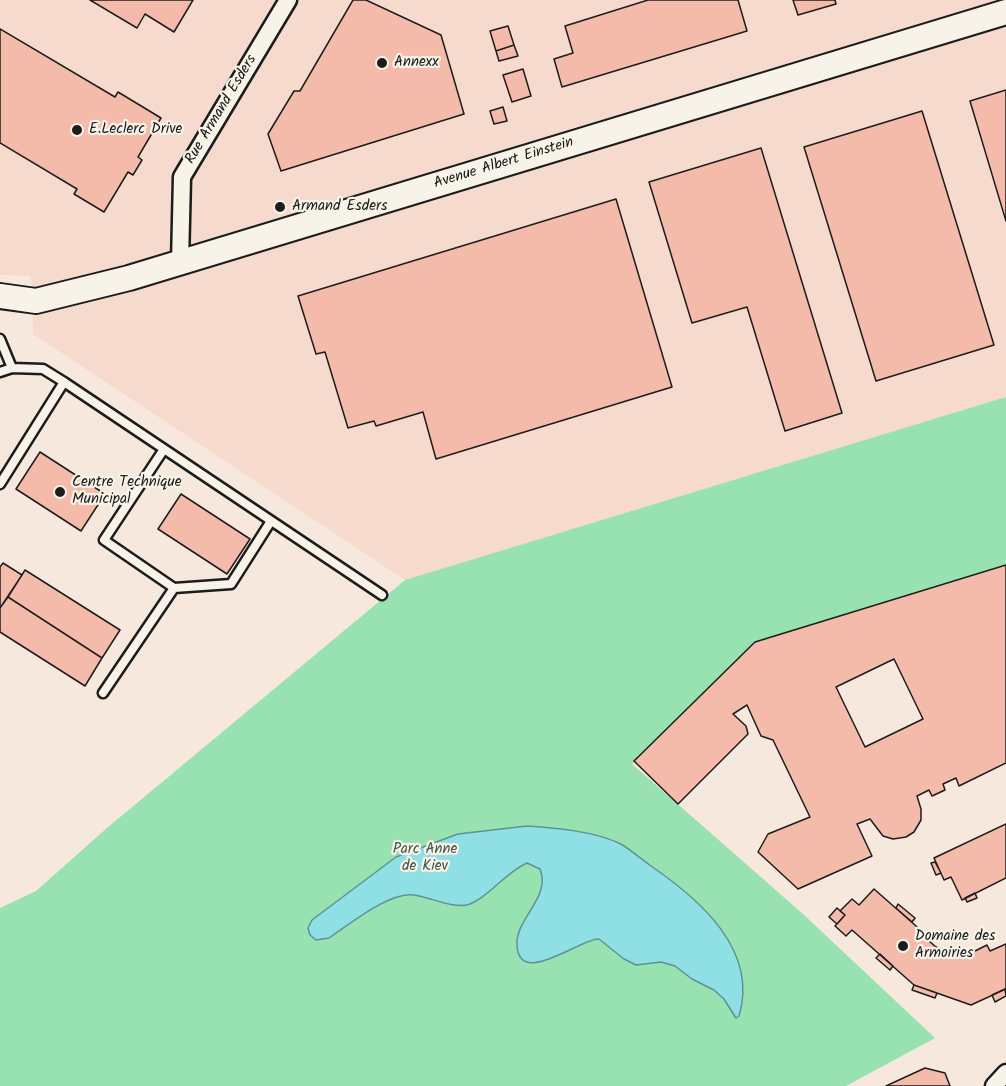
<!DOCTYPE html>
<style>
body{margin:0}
canvas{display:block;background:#f6e8dc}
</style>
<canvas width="1006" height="1086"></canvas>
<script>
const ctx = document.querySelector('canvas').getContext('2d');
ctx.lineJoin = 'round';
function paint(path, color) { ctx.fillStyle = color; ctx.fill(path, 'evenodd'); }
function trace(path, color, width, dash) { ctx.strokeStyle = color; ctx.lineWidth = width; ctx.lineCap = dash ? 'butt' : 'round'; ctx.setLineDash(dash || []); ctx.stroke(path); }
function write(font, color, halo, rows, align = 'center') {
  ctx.font = font + ' Kalam,sans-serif'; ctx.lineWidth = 4.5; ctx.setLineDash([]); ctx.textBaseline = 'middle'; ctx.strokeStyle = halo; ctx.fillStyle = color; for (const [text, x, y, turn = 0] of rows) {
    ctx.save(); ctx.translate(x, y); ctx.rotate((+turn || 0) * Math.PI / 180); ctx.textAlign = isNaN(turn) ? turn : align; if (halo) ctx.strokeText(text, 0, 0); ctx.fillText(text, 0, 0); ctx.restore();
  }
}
const built = new Path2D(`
 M 0,0 L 1006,0 L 1006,397 L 405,580 L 33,334 L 31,276 L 0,275 Z`);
const green = new Path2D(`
 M 1006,397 L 1006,570 L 756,644 L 632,764 L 803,914 L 935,1038 L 846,1086 L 0,1086 L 0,908 L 36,891 L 107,828 L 405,580 Z`);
const water = new Path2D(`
 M 527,826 C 556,828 594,831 621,844 C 631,850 641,859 651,866 C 699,899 759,950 739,1016 L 736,1018 L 724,999 L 714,990 L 692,979 L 675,966 L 661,962 L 636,965 L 624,959 L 599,939 C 582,937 515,992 517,941 C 519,916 551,896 540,869 L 527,863 C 507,871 486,900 467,905 C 450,908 431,897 413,895 C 389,892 350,924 329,938 L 316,940 L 310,935 L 308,928 L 312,920 L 396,857 L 458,834 Z`);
const building = new Path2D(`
 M 90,0 L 193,0 L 174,32 L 145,14 L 137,28 Z
 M 353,0 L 366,0 L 441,35 L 464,114 L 281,171 L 268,134 L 294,91 L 300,91 Z
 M 648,0 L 738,0 L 747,31 L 562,87 L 554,59 L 573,53 L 565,26 Z
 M 793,0 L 835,0 L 836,4 L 798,15 Z
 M 508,26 L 514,45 L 496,51 L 490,31 Z
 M 0,29 L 115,97 L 118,92 L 161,118 L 138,157 L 142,160 L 133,175 L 128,172 L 104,212 L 74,194 L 77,189 L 0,143 Z
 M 514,45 L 518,56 L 499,61 L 496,51 Z
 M 523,69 L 531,96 L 512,102 L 503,75 Z
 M 1006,90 L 1006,221 L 970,101 Z
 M 503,107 L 507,121 L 494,124 L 490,111 Z
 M 922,111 L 994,345 L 876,381 L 804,147 Z
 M 761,148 L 842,413 L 785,431 L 747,307 L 692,323 L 649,182 Z
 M 616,199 L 672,387 L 436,459 L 423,412 L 376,426 L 374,421 L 348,428 L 325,352 L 316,354 L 298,296 Z
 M 40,452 L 105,494 L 81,531 L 16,489 Z
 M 181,494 L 250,539 L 227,574 L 158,529 Z
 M 3,563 L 22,575 L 0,608 L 0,567 Z
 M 1006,565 L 1006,763 L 959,786 L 956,778 L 943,784 L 945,790 L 932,796 L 929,790 L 917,796 L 921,809 L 921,820 L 914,832 L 906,837 L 893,839 L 883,836 L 870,819 L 857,824 L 872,856 L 798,889 L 758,852 L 768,834 L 810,817 L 773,740 L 761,736 L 747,705 L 733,714 L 746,726 L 748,734 L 678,804 L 634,761 L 755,642 ZM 894,659 L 923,719 L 865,747 L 836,687 Z
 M 25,570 L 120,630 L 102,658 L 8,597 Z
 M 8,597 L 102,658 L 85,686 L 0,632 L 0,608 Z
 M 1006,824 L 1006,878 L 962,900 L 951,877 L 944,880 L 934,858 Z
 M 935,862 L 941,873 L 936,875 L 931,863 Z
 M 874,889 L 924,933 L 922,935 L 936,947 L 963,957 L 987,945 L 990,951 L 1006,944 L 1006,989 L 971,1005 L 914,985 L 852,930 L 846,936 L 835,926 L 845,915 L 840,911 L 852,899 L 859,905 Z
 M 975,893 L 977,898 L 967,902 L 965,898 Z
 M 898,904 L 915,918 L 912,922 L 896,908 Z
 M 837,908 L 845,915 L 837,924 L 829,917 Z
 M 951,947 L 962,951 L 960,956 L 949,952 Z
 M 880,954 L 893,966 L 890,970 L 876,958 Z
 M 914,985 L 937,993 L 935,998 L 912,990 Z
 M 1005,989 L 1006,996 L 995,1002 L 992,995 Z
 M 925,1068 L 945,1073 L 950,1086 L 886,1086 Z`);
const lane = new Path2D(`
 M 0,339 L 12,368 L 43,369 L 64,382 L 382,595
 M 0,372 L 12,368
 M 0,484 L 64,382
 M 174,588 L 231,584 L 271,521
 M 103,693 L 174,588 L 104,540 L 164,449`);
const street = new Path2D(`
 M 180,263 L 182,177 L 288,0
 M 994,1086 L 1006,1073`);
const secondary = new Path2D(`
 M 0,296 L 36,301 L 129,278 L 1006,12`);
const markers = [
 [382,63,6,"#1c1c1c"],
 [77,130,6,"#1c1c1c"],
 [280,207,6,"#1c1c1c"],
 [60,492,6,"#1c1c1c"],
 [903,946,6,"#1c1c1c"]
];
const poiNames = [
 ["Annexx",394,63],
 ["E.Leclerc Drive",89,130],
 ["Armand Esders",292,207],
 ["Centre Technique",72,483],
 ["Municipal",72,500],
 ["Domaine des",915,937],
 ["Armoiries",915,954]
];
const streetNames = [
 ["Rue Armand Esders",222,110,-59],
 ["Avenue Albert Einstein",504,164,-17]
];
const parkNames = [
 ["Parc Anne",425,850],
 ["de Kiev",425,867]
];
paint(built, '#f5dacd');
paint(green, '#98e1b0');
paint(water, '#8ee0e5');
trace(water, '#609295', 1.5);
paint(building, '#f4bbaa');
trace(building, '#1c1c1c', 1.5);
trace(lane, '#1c1c1c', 13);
trace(street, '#1c1c1c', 21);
trace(secondary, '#1c1c1c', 28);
trace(lane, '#f7f3e8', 8);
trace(street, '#f7f3e8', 16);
trace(secondary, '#f7f3e8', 24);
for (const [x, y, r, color] of markers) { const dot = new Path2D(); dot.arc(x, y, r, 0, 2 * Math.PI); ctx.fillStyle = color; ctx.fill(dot); trace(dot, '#f7f3e8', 2); }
write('15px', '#1c1c1c', '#f7f3e8', poiNames, 'left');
write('15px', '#1c1c1c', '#f7f3e8', streetNames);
write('15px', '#415748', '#f7f3e8', parkNames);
</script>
